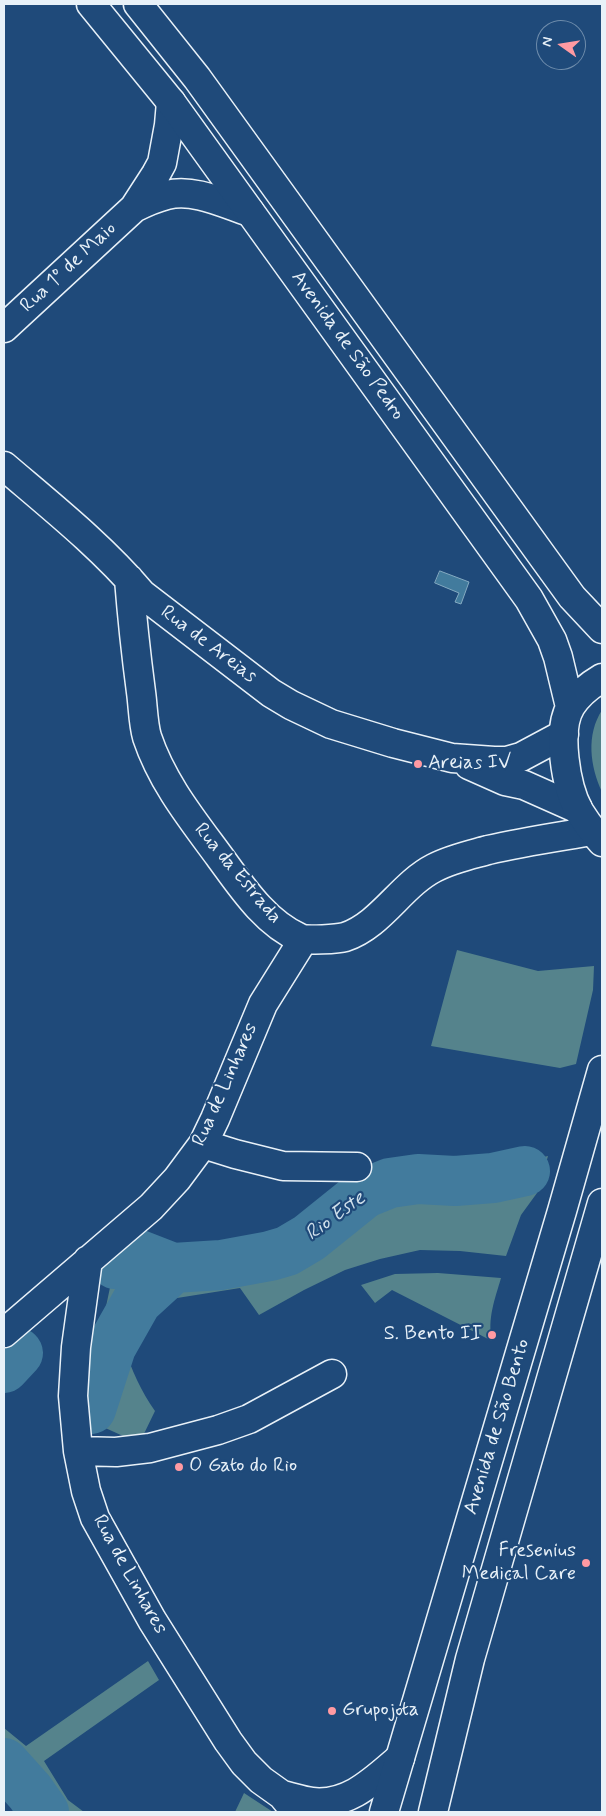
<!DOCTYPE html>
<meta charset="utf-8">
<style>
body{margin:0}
#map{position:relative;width:606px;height:1816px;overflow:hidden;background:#1f4a7a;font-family:Mynerve,sans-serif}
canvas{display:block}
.frame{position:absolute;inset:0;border:5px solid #e8f1f8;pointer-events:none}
.north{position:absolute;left:536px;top:20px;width:50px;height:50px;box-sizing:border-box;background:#1f4a7a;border:1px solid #6f8dac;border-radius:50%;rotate:283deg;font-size:14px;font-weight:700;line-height:20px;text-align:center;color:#e8f1f8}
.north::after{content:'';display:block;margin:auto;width:18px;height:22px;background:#ff9aa2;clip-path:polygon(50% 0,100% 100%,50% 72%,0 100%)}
</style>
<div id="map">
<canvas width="606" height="1816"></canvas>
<div class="frame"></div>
<div class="north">N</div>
</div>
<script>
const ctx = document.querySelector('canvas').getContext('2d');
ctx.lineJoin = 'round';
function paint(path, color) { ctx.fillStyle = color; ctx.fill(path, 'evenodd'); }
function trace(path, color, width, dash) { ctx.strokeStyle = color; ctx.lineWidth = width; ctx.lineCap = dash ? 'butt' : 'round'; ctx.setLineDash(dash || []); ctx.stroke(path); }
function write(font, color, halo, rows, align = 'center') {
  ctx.font = font + ' Mynerve,sans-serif'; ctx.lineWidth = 4.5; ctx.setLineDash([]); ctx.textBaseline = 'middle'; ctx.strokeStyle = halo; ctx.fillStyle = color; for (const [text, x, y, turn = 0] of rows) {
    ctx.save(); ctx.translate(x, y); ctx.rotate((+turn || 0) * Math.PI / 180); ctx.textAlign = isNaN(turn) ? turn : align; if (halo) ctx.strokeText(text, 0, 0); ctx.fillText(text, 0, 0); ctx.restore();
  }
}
const green = new Path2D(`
 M 602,710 L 602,792 C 590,766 586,735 602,710 Z
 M 457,950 L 538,971 L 594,966 L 593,990 L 576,1064 L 560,1068 L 431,1046 Z
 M 548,1156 L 537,1193 L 521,1215 L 506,1256 L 460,1251 L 420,1250 L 380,1259 L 345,1270 L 304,1290 L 259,1315 L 240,1288 L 152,1302 L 124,1347 C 132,1371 141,1391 155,1411 L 140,1442 L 123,1436 L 101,1426 L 90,1414 L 88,1393 L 113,1273 C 122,1252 126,1249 144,1235 L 164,1249 L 225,1242 L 288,1239 L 324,1216 L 353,1192 L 364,1173 L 402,1162 L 426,1161 L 468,1165 L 511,1165 Z
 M 438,1273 L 501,1278 C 495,1299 487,1319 492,1341 L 392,1290 L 375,1303 L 361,1285 L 395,1274 Z
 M 32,1352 L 34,1364 L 4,1394 L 4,1380 Z
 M 148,1661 L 159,1680 L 44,1761 L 68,1800 L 84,1812 L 51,1812 L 33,1784 L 4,1748 L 4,1728 L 26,1746 Z
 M 244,1793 L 273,1812 L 235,1812 Z`);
const water = new Path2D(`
 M 440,571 L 469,582 L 461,604 L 455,602 L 459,593 L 435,583 Z`);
const river = new Path2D(`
 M 115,1264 L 137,1254 L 173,1268
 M 4,1368 L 18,1353
 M 91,1409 L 111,1347 L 137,1301 L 173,1268 L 221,1265 L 270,1256 L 287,1251 L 309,1238 L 365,1193 L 390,1183 L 418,1179 L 455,1181 L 493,1178 L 525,1171
 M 4,1763 L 30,1792 L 44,1812`);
const minor = new Path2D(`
 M 134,208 C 144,203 155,198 167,195 C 194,188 225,204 250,212
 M 4,328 L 134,208 L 156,174 L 162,163 L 169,125 L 171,102
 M 4,466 C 52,507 101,546 142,594 L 271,693 L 291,705 L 331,724 L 393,743 L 452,758 L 494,761 L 507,761 L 521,757 L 564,734
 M 129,579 C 132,617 136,654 141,692 C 143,706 143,723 147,737 C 162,782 191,818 219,856 C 241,886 265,923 300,938 C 307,941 338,939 345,937 C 381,925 401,885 434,868 C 451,859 470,855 488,850 C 522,842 557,837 592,831
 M 469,765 L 505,781 L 524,785 L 578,809
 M 203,1144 L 235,1154 L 283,1166 L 357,1167
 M 88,1260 L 76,1347 L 73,1396 L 78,1451 L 86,1491 L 95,1518 L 152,1620 L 228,1741 L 244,1763 L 261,1780 L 282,1795 L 296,1812
 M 4,1333 L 151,1207 L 177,1179 L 203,1144 L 215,1119 L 263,1004 L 303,940
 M 78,1451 L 116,1452 L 150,1448 L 218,1430 L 249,1419 L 332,1374
 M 282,1795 C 292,1797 302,1801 312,1802 C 349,1806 374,1780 400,1758`);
const major = new Path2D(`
 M 91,4 L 171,102 L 529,599 L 552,640 L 558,657 L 570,707
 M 138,4 L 197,78 L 543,557 L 572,597 L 602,629
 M 602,678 C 590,685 579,693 571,706 C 556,730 566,787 579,811 C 586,822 593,832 602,842
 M 384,1812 L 562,1211 L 602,1070
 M 433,1812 L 470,1659 L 602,1203`);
const markers = [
 [418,764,5,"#ff9aa2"],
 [492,1335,5,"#ff9aa2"],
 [179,1467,5,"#ff9aa2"],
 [586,1563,5,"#ff9aa2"],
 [332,1711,5,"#ff9aa2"]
];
const streetNames = [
 ["Rua 1º de Maio",69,268,-43],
 ["Avenida de São Pedro",347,346,54],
 ["Rua de Areias",208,645,37],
 ["Rua da Estrada",237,874,50],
 ["Rua de Linhares",226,1085,-66],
 ["Avenida de São Bento",498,1427,-73],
 ["Rua de Linhares",129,1575,61]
];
const poiNames = [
 ["Areias IV",428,764],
 ["S. Bento II",482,1335,"right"],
 ["O Gato do Rio",189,1467],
 ["Fresenius",576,1552,"right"],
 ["Medical Care",576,1575,"right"],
 ["Grupojota",342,1711]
];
const waterNames = [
 ["Rio Este",336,1217,-36]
];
paint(green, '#55838c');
paint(water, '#427b9d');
trace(water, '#84aac1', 1);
trace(river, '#427b9d', 50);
trace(minor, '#e8f1f8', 31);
trace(major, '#e8f1f8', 31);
trace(minor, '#1f4a7a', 28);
trace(major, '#1f4a7a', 28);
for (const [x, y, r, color] of markers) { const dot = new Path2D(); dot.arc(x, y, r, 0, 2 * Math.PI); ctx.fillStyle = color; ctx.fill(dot); trace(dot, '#1f4a7a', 2); }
write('20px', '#e8f1f8', '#1f4a7a', streetNames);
write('20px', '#e8f1f8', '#1f4a7a', poiNames, 'left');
write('italic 21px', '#cfdfea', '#1f4a7a', waterNames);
</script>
